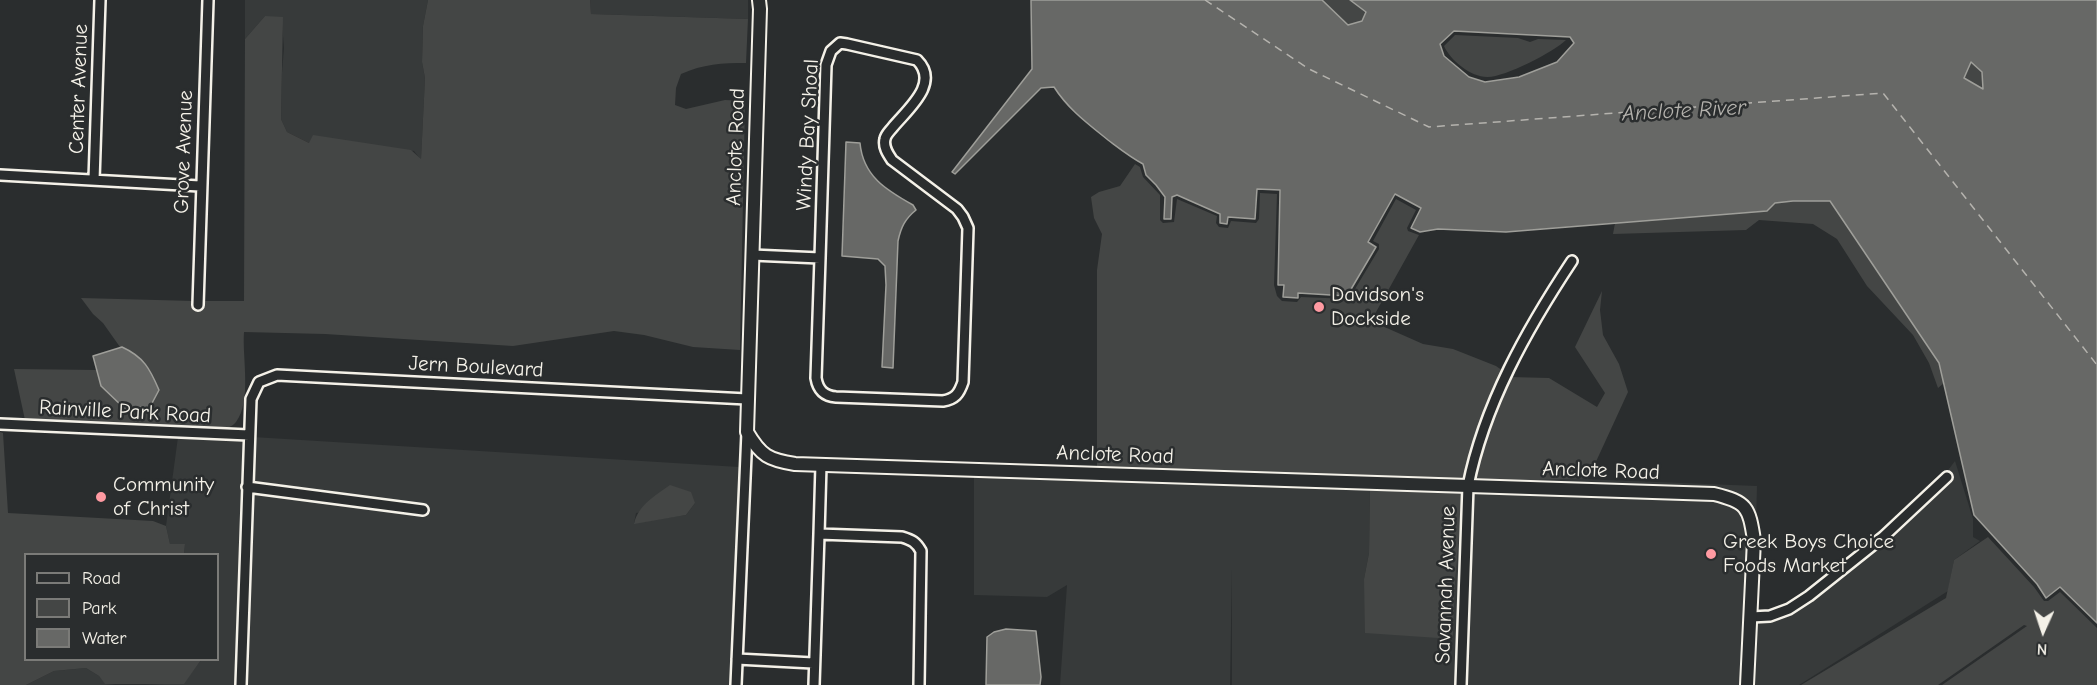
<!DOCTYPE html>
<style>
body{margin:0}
#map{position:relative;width:2097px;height:685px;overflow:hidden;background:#2a2d2e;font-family:"Comic Neue",sans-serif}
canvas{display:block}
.legend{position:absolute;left:24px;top:553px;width:195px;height:108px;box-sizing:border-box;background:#2a2d2e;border:2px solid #7b7b78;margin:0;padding:8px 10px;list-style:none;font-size:18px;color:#f4f1e8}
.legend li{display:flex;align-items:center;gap:12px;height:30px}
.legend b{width:30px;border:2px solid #7b7b78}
.north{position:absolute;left:2013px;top:601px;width:60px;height:60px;-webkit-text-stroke:4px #2a2d2e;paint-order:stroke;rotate:183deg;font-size:16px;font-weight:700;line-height:24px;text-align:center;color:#f4f1e8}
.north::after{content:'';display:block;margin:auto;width:21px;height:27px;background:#f4f1e8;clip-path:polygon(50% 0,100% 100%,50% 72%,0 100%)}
</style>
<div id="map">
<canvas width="2097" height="685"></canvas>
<ul class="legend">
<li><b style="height:8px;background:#2a2d2e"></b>Road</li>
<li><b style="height:16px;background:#444645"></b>Park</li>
<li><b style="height:16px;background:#676866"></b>Water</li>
</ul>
<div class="north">N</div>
</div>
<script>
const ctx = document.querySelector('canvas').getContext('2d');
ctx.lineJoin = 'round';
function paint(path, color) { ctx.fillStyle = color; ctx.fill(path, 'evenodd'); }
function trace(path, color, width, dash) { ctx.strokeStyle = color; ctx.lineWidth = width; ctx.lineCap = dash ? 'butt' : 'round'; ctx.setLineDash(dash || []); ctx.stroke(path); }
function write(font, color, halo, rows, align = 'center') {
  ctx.font = font + ' "Comic Neue",sans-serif'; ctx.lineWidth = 5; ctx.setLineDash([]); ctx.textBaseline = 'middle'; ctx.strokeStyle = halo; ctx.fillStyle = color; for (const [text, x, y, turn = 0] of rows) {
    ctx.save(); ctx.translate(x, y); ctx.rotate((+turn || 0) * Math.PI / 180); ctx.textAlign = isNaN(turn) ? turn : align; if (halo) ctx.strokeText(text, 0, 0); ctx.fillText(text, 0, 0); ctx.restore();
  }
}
const built = new Path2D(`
 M 245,0 L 428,0 L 423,26 L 422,62 L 425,78 L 421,160 L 414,151 L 309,143 L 287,132 L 281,119 L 282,72 L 284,48 L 282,24 L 265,16 L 245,39 Z
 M 590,0 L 748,0 L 748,19 L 591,14 Z
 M 178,437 L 244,440 L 237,683 L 251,492 L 426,515 L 427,506 L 252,483 L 253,437 L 739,467 L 740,450 L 742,455 L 732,685 L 144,685 L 184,683 L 201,660 L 218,660 L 218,554 L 184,554 L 185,544 L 170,544 L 166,526 ZM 695,503 L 686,515 L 634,523 L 636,513 Z
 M 1955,461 L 1973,519 L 1973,537 L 1980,541 L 1954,560 L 1948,591 L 1799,685 L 1751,685 L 1755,622 L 1776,621 L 1794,611 L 1796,604 L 1858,547 L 1927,498 Z
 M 974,476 L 1280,487 L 1281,485 L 1370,488 L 1369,553 L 1364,579 L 1453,638 L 1455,584 L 1463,491 L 1456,685 L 1232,685 L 1232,568 L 1230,685 L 1060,685 L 1067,585 L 1047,597 L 974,595 Z
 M 1557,478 L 1757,486 L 1756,524 L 1736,495 L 1496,482 Z
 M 1472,491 L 1714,499 L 1733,504 L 1742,511 L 1749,541 L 1742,685 L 1465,685 Z
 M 86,668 L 99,676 L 106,684 L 116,685 L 26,685 L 54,671 Z`);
const green = new Path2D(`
 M 428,0 L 590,0 L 591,14 L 748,19 L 746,63 C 722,63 703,64 681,74 L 676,88 L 675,105 L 686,109 L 725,100 L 745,101 L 740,350 L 693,347 L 644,335 L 614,331 L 513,346 L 325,334 L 244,332 C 242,357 252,401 236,422 C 233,426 229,427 224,429 L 25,420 L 14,369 L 97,370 L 101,386 L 122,347 L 120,347 L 103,323 L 93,314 L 81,298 L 194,301 L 194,310 L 201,310 L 202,301 L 244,301 L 245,39 L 265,16 L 283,17 L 281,119 L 287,132 L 309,143 L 313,135 L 411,150 L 421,159 L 425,78 L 422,62 L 423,26 Z
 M 1322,0 L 1351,0 L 1367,11 L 1362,21 L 1348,25 Z
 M 1455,35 L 1518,38 L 1530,42 L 1538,39 L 1566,40 C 1554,52 1503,78 1487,77 C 1471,77 1450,60 1444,46 Z
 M 1971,62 L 1982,72 L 1983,90 L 1964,78 Z
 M 1135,164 L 1140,167 L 1143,177 L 1160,195 L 1160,220 L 1163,223 L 1174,222 L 1177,199 L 1217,216 L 1216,223 L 1219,227 L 1228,228 L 1231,221 L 1256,223 L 1259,219 L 1260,193 L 1277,194 L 1274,285 L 1277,296 L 1282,301 L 1297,302 L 1301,297 L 1349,299 L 1379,249 L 1379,244 L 1373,241 L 1396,199 L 1416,210 L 1407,228 L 1408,231 L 1419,235 L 1371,321 L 1423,344 L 1453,349 L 1496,366 L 1503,371 L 1470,456 L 1465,481 L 1097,469 L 1097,270 L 1102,234 L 1094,218 L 1091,197 L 1099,192 L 1120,186 Z
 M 1793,201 L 1830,201 L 1939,363 L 1944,383 L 1938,388 L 1929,363 L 1913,335 L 1867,286 L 1837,239 L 1813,224 L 1759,220 L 1746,230 L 1613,234 L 1615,223 L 1767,211 L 1775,203 Z
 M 1602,291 L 1600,310 L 1603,335 L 1619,364 L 1628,392 L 1588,479 C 1550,478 1512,483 1473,482 L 1478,460 L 1510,377 L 1549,378 L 1597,407 L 1605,393 L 1575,347 Z
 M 0,432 L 3,433 L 8,513 L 153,521 L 166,526 L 170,544 L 185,544 L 184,554 L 26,554 L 26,660 L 201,660 L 184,684 L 105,684 L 99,676 L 86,668 L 54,671 L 26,685 L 0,685 Z
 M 670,485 L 691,492 L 695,503 L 686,515 L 634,524 C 638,505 655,496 670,485 Z
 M 1370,488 L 1463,491 L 1455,584 L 1453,639 L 1365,633 L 1364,579 L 1369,553 Z
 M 1988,537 L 2034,587 L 2044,601 L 2048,601 L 2060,592 L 2097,628 L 2097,685 L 1942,685 L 2027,626 L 2024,625 L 1938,685 L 1801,685 L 1946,598 L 1954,560 Z`);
const water = new Path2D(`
 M 1031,0 L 1322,0 L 1348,25 L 1362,21 L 1366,12 L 1350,0 L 2097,0 L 2097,623 L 2060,587 L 2046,598 L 2037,584 L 1974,515 L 1939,363 L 1830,201 L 1793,201 L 1775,203 L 1767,211 L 1506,232 L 1438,229 L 1420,232 L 1411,228 L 1421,208 L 1395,194 L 1368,242 L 1376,247 L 1347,296 L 1298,293 L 1298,298 L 1283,297 L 1284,285 L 1278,285 L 1280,190 L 1257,189 L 1255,219 L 1228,217 L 1227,224 L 1220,223 L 1220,214 L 1177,195 L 1172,197 L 1171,219 L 1164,219 L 1165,197 L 1156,185 L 1146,175 L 1143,164 C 1130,157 1120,149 1108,140 C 1087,123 1068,109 1054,87 L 1041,88 L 955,174 L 952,172 L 1032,69 ZM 1454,31 L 1570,37 L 1574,43 L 1557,62 L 1519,77 L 1485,82 L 1469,77 L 1444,56 L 1440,44 ZM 1971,62 L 1982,72 L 1983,89 L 1964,78 Z
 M 846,142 L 860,143 C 863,176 886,190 913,205 L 916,210 C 905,219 901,227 898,241 L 893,368 L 882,367 L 886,285 L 885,266 L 878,259 L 842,256 Z
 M 122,347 C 144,357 150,369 159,390 L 150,407 L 124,408 L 101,386 L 93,356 Z
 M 1006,629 L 1036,631 L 1041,677 L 1040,685 L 986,685 L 987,637 L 994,632 Z`);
const ferry = new Path2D(`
 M 1205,0 L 1309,69 L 1429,127 L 1883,93 L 2097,365`);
const minor = new Path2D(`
 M 0,175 L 200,186
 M 94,180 L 100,0
 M 752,255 L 820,258 L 816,378 C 818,390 824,396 836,397 L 943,401 C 955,399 959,394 963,382 L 968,228 L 963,217 L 957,209 L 892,160 C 888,154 883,147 885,139 C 886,134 890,131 893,127 C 909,108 940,83 917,60 L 847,44 L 840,43 L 831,51 L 826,65 L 820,258
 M 198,305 L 208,0
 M 0,424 L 249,435
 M 821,465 L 819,534 L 902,537 C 912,540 916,542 921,551 L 919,685
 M 247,487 L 423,510
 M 1751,617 L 1770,616 L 1789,609 L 1809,596 L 1883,537 L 1947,477
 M 737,659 L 813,663
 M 241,685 L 251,399 L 259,382 L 277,375 L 747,399
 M 736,685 L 747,432
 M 814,685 L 819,534
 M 1461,685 L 1468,486 C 1484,405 1527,329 1572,261`);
const tertiary = new Path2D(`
 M 759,0 L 760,9 L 747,432 C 761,456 769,460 795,464 L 1714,494 C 1747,502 1749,507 1754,540 L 1747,685`);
const markers = [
 [1319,307,6,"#ff9aa2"],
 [101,497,6,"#ff9aa2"],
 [1711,554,6,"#ff9aa2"]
];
const streetNames = [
 ["Center Avenue",79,89,-88],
 ["Windy Bay Shoal",808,135,-87],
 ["Anclote Road",736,147,-88],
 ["Grove Avenue",184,152,-88],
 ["Jern Boulevard",476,367,3],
 ["Rainville Park Road",125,412,3],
 ["Anclote Road",1115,455,2],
 ["Anclote Road",1601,471,2],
 ["Savannah Avenue",1446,585,-88]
];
const poiNames = [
 ["Davidson's",1331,295],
 ["Dockside",1331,319],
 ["Community",113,485],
 ["of Christ",113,509],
 ["Greek Boys Choice",1723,542],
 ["Foods Market",1723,566]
];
const waterNames = [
 ["Anclote River",1684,111,-3]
];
paint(built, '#373a3a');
paint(green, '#444645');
paint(water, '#676866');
trace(water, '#9f9f9a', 1.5);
trace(ferry, '#b5b3ae', 1.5, [8, 6]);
trace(minor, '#f4f1e8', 14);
trace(tertiary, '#f4f1e8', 16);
trace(minor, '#2a2d2e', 9);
trace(tertiary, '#2a2d2e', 12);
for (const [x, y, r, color] of markers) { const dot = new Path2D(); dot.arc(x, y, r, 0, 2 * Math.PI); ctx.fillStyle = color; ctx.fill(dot); trace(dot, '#2a2d2e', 2); }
write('21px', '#f4f1e8', '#2a2d2e', streetNames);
write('21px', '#f4f1e8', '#2a2d2e', poiNames, 'left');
write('italic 22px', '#b5b3ae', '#2a2d2e', waterNames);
</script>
